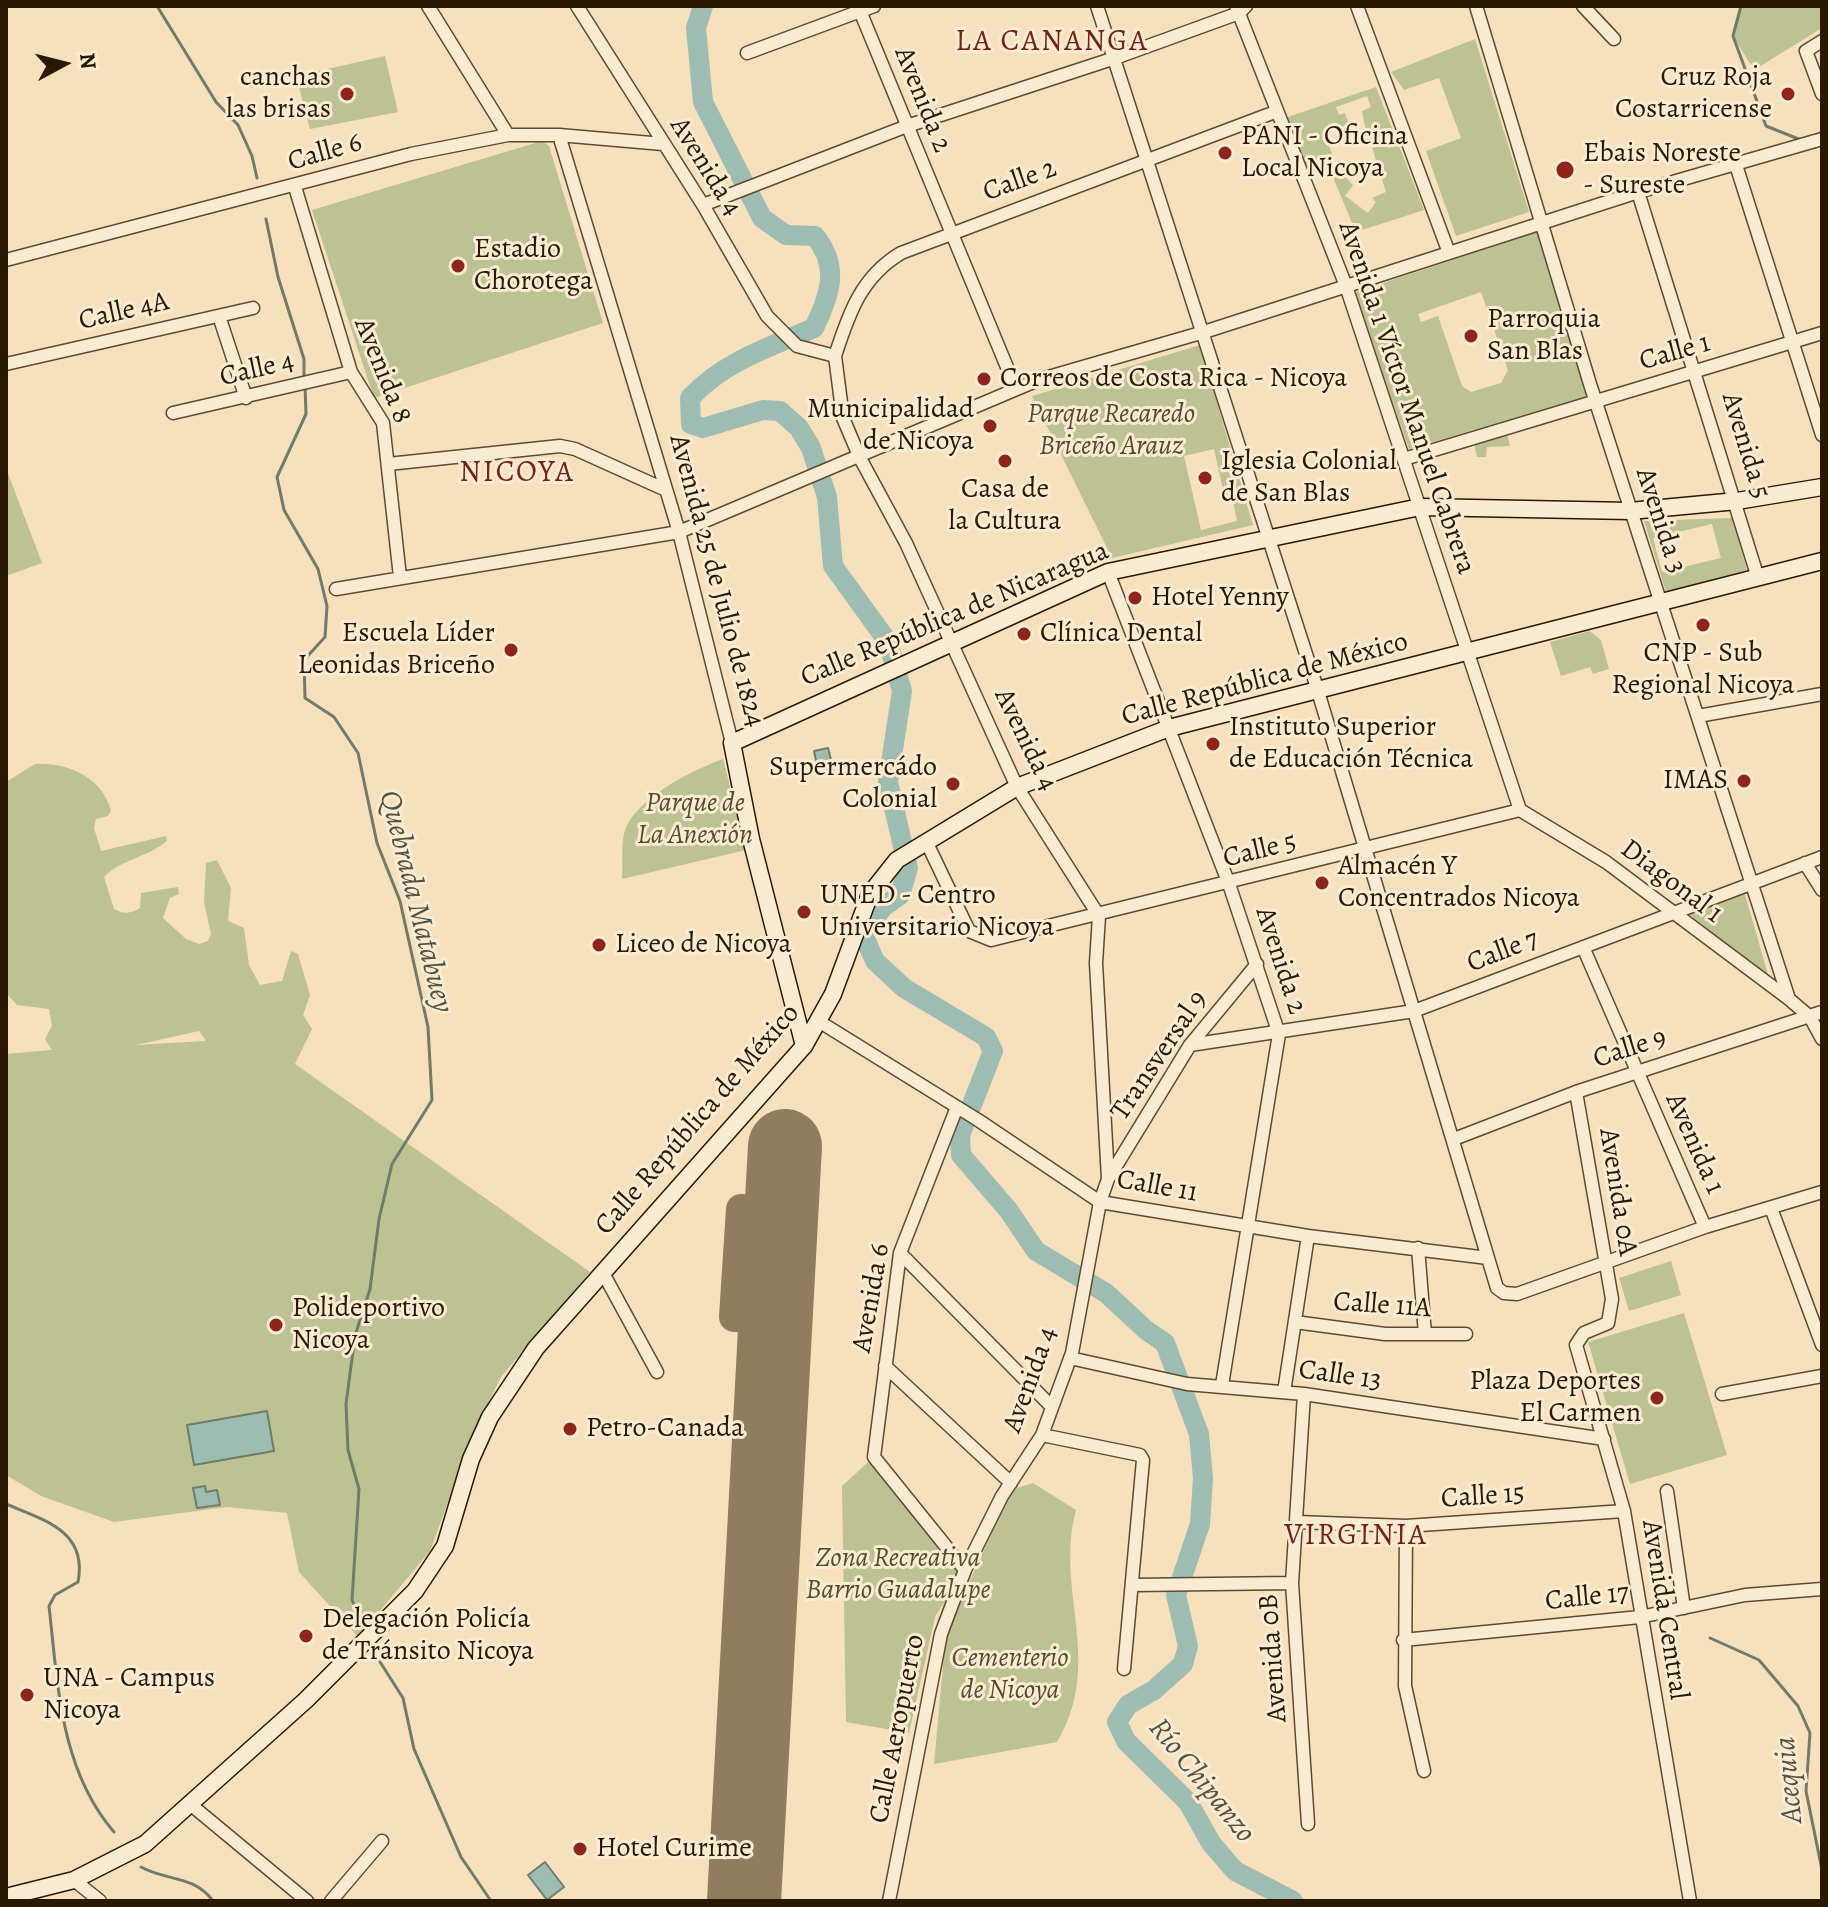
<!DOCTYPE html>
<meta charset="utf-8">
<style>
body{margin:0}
#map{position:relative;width:1828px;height:1907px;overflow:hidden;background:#f7e0bc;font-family:Alegreya,serif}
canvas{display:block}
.frame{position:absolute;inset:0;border:8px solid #2a1801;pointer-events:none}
.north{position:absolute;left:24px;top:24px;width:80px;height:80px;-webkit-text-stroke:6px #faebd3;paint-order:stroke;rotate:83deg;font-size:22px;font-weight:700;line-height:32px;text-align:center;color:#2a1801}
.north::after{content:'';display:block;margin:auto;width:28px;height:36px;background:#2a1801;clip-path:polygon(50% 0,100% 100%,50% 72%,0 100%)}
</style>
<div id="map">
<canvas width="1828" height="1907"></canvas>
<div class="frame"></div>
<div class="north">N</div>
</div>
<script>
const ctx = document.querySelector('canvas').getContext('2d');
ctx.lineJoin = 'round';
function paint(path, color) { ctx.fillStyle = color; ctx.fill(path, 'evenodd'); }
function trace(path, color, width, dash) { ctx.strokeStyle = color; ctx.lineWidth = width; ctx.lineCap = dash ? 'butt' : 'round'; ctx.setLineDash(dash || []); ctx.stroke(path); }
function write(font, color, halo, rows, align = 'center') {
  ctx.font = font + ' Alegreya,serif'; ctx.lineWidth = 6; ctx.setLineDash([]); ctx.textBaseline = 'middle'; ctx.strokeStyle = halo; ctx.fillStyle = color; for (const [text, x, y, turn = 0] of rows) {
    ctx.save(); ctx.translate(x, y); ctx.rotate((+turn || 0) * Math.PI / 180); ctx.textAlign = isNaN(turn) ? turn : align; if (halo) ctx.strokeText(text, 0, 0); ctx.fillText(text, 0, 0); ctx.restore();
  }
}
const green = new Path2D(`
 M 1741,6 L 1822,6 L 1822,28 L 1754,70 L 1733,36 Z
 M 1475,39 L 1529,212 L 1456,236 L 1426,151 L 1461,138 L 1439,78 L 1404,90 L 1391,72 Z
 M 385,56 L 398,112 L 310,129 L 296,76 Z
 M 1376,87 L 1424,210 L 1356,232 L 1332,175 L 1320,171 L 1305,178 L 1282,119 ZM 1367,96 L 1371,107 L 1362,111 L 1364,122 L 1386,192 L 1372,198 L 1376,202 L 1368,213 L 1345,196 L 1353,185 L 1337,169 L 1330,171 L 1325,157 L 1332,154 L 1324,133 L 1349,124 L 1345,113 L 1339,115 L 1336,107 Z
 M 542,141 L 549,146 L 603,323 L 374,398 L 312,210 Z
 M 1537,232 L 1587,396 L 1409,449 L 1353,293 ZM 1481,292 L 1508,370 L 1501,383 L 1471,392 L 1462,386 L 1438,316 L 1421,322 L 1418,314 Z
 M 1200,345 L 1253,525 L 1112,558 L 1032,396 ZM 1214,449 L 1226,503 L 1233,501 L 1237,521 L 1201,530 L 1184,456 Z
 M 1507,434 L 1510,446 L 1487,447 L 1486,457 L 1477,457 L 1474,443 Z
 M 6,468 L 42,563 L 6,576 Z
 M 1732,518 L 1747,570 L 1666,592 L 1644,521 ZM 1712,524 L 1721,558 L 1662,572 L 1653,538 Z
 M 1590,631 L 1601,640 L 1609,669 L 1593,674 L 1590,667 L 1561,676 L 1550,642 Z
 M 723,759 L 746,850 L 622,879 C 623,865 621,847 624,834 C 633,799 693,770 723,759 Z
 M 35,764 C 66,762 103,777 111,811 L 108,816 L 96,819 L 94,828 L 101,851 L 166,836 L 167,841 C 148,857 120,860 104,877 L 114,909 C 123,914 131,914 140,908 L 141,893 L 178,887 L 179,894 L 170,898 L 163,918 L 186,939 L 199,944 L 208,941 L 211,934 L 204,902 L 206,863 L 217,860 L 231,888 L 228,921 L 244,928 L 249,965 L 260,985 L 282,981 L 291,951 L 298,954 L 310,995 L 303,1015 L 312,1029 L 295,1064 L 590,1272 L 501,1377 L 473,1434 L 430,1551 L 358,1637 L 299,1572 L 287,1513 L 227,1507 L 114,1522 L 41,1496 L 6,1475 L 6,1054 L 52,1050 L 45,1039 L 52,1026 L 49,1009 L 17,1005 L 6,993 L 6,782 ZM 199,1031 L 206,1041 L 136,1045 Z
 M 1744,891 L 1769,978 L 1690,915 Z
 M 1671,1261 L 1681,1295 L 1629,1311 L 1619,1278 Z
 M 1684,1313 L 1727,1455 L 1630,1484 L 1588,1342 Z
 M 874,1457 L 965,1570 L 935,1617 L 909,1733 L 846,1722 L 842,1486 Z
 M 1033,1483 L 1076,1510 C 1054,1589 1105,1663 1057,1742 L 934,1764 L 946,1633 L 1011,1490 Z`);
const water = new Path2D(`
 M 828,748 L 834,772 L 819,775 L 814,751 Z
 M 267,1411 L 274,1451 L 194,1465 L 187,1425 Z
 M 205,1486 L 206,1492 L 217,1490 L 220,1505 L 197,1508 L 193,1488 Z
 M 545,1862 L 564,1887 L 547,1900 L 528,1875 Z`);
const stream = new Path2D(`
 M 157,6 L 216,102 L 238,125 L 252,156 L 257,178
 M 1741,6 L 1733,36 L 1766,126 L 1801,140
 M 266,219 L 278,277 L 304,359 L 304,378
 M 305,385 L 306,414 L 277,477 L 284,510 L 318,569 L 327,606 L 325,637 L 304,660 L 305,698 L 334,717 L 358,753 L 377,843 L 400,901 L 428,1027 L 432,1100 L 392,1164 L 379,1219 L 370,1289 L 355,1336 L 346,1404 L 348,1450 L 359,1489 L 352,1600 L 364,1628
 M 6,1504 C 44,1520 88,1531 78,1582 L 55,1595 L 49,1606 C 58,1685 60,1769 114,1832
 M 1710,1638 L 1759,1660 L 1798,1706 L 1810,1733 L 1806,1791 L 1822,1870
 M 375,1654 L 403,1698 L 414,1749 L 461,1857 L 491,1901
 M 141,1867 C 166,1881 194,1875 213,1901`);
const river = new Path2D(`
 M 703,6 L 696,28 L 703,102 L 762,218 L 786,235 L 815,236 C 840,267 830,295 814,328 C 770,347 723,362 690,398 L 691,424 L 703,428 L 763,410 L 780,411 L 799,428 L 811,448 L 827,497 L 833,566 L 888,642 L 902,691 L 888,782 L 908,868 L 900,895 L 883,907 L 863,934 L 875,961 L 904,988 L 986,1037 L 993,1051 L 960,1135 L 961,1155 L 1009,1211 L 1036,1251 L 1106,1293 L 1146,1330 L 1165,1343 L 1199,1434 L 1203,1478 L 1200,1524 L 1176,1595 L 1188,1646 L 1183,1664 L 1154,1690 L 1128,1705 L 1117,1722 L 1126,1741 L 1188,1802 L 1211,1843 L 1235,1871 L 1293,1901`);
const taxiway = new Path2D(`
 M 776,1319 L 734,1317 L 741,1209 L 782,1213`);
const runway = new Path2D(`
 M 744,1901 L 785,1146`);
const minor = new Path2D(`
 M 428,6 L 508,135
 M 577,6 L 703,205 L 767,316 L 797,346 L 835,356 L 843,418 L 860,458 L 906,543 L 1017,787 L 1099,916 L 1096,963 L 1108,1179 L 1100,1202 L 1072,1353 L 1042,1435 L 1002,1496 L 965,1570 L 941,1634 L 889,1901
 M 858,6 L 1016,389
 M 1097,6 L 1317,688 L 1497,1288 L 1504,1293 L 1517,1294 L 1705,1227 L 1822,1192
 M 1236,6 L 1346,286 L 1520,810
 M 1357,6 L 1449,253
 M 1476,6 L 1590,384 L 1789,999
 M 1583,6 L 1614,39
 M 1822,41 L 1806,51 L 1822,94
 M 747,53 L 874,6
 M 559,135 L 679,532 L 732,743
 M 1736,165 L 1822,435
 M 295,187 L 351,372 L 383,423 L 400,577
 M 1638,192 L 1758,578
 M 703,205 L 907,126 L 1115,58 L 1239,13 L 1246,6
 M 6,260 L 411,154 L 508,135 L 559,135 L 663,144
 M 219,316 L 246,398
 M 835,356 C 849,313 861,277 901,253 L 1275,112
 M 6,364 L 253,308
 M 173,413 L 351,372
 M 1404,459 L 1822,333
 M 388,464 L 560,446 L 575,449 L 666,490
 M 1108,572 L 1229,884 L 1279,1034 L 1222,1385
 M 336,589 L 679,532 L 1038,380 L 1204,332 L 1638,192 L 1822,139
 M 1698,716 L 1822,694
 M 1520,810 L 1606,862 L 1789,999 L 1810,1017 L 1822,1039
 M 926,841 L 969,931 L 991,940 L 1520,810
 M 1805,863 L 1822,890
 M 1583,947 L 1705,1227
 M 820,1022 L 978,1120 L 1100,1202 L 1308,1236 L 1488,1258
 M 1190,1045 L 1414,1011 L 1822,857
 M 1576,1092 L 1612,1299 L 1608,1323 L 1584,1333 L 1576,1345 L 1624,1511 L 1690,1901
 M 957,1107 L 900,1253 L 874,1457 L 965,1570
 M 1454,1139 L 1576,1092 L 1822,1012
 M 1108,1179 L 1190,1045 L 1257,964
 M 1771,1208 L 1822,1345
 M 1418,1248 L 1425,1334
 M 900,1253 L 1052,1407
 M 602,1271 L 657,1372
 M 1295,1322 L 1385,1334 L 1466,1334
 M 1070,1358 L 1187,1384 L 1304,1394 L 1604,1439
 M 885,1366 L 1011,1483
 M 1284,1392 L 1308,1236
 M 1304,1394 L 1292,1583 L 1308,1824
 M 1722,1394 L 1822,1376
 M 1042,1435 L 1140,1455 L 1143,1460 L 1124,1669
 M 1667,1491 L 1684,1608
 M 1297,1522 L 1406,1526 L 1624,1511
 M 1406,1526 L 1405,1686 L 1424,1771
 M 1133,1585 L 1292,1583
 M 1403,1640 L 1640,1617 L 1745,1595 L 1822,1589
 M 190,1804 L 307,1901
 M 74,1880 L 100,1901
 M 331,1901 L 382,1841`);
const secondary = new Path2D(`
 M 804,1046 L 751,839 L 732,743 L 1108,572 L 1420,507 L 1630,511 L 1737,501 L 1822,487
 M 6,1897 L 74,1880 L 145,1844 L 306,1700 L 415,1591 L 445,1546 L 471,1459 L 490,1417 L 536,1348 L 804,1046 L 833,994 L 870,894 L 897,860 L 1017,787 L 1169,728 L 1822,561`);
const markers = [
 [347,94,8,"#8f2418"],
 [1788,94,8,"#8f2418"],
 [1225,153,8,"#8f2418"],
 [1565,170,10,"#8f2418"],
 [458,266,8,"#8f2418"],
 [1471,336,8,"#8f2418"],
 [984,379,8,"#8f2418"],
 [990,426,8,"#8f2418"],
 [1005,461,8,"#8f2418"],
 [1205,478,8,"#8f2418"],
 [1135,598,8,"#8f2418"],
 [1703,625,8,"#8f2418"],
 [1024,634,8,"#8f2418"],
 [511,650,8,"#8f2418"],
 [1213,744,8,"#8f2418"],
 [1744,781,8,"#8f2418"],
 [953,784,8,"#8f2418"],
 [1322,883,8,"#8f2418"],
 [804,912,8,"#8f2418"],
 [599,945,8,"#8f2418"],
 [276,1325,8,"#8f2418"],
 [1657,1398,8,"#8f2418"],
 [570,1429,8,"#8f2418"],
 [306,1636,8,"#8f2418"],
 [27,1695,8,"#8f2418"],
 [580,1849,8,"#8f2418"]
];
const poiNames = [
 ["canchas",331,78,"right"],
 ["las brisas",331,110,"right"],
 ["Cruz Roja",1772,78,"right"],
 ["Costarricense",1772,110,"right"],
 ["PANI - Oficina",1241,137],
 ["Local Nicoya",1241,169],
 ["Ebais Noreste",1583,154],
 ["- Sureste",1583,186],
 ["Estadio",474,250],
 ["Chorotega",474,282],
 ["Parroquia",1487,320],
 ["San Blas",1487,352],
 ["Correos de Costa Rica - Nicoya",1000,379],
 ["Municipalidad",974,410,"right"],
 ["de Nicoya",974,442,"right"],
 ["Iglesia Colonial",1221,462],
 ["de San Blas",1221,494],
 ["Casa de",1005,490,"center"],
 ["la Cultura",1005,522,"center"],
 ["Hotel Yenny",1151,598],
 ["Escuela Líder",495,634,"right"],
 ["Leonidas Briceño",495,666,"right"],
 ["Clínica Dental",1040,634],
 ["CNP - Sub",1703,654,"center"],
 ["Regional Nicoya",1703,686,"center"],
 ["Instituto Superior",1229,728],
 ["de Educación Técnica",1229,760],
 ["Supermercádo",937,768,"right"],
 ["Colonial",937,800,"right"],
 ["IMAS",1728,781,"right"],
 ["Almacén Y",1338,867],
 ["Concentrados Nicoya",1338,899],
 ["UNED - Centro",820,896],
 ["Universitario Nicoya",820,928],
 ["Liceo de Nicoya",615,945],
 ["Polideportivo",292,1309],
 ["Nicoya",292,1341],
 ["Plaza Deportes",1641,1382,"right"],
 ["El Carmen",1641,1414,"right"],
 ["Petro-Canada",586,1429],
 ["Delegación Policía",322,1620],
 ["de Tránsito Nicoya",322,1652],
 ["UNA - Campus",43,1679],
 ["Nicoya",43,1711],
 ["Hotel Curime",596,1849]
];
const streetNames = [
 ["Avenida 2",922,100,68],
 ["Calle 6",325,153,-16],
 ["Avenida 4",705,167,58],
 ["Calle 2",1020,181,-20],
 ["Calle 4A",124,312,-13],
 ["Calle 1",1675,353,-16],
 ["Calle 4",257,370,-13],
 ["Avenida 8",382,371,68],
 ["Avenida 1 Víctor Manuel Cabrera",1406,398,71],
 ["Avenida 5",1745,446,73],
 ["Avenida 3",1660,521,72],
 ["Avenida 25 de Julio de 1824",716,581,75],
 ["Calle República de Nicaragua",955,615,-23],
 ["Calle República de México",1265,680,-15],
 ["Avenida 4",1025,740,64],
 ["Calle 5",1260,851,-14],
 ["Diagonal 1",1671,882,37],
 ["Calle 7",1503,952,-21],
 ["Avenida 2",1280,961,72],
 ["Calle 9",1630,1049,-18],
 ["Transversal 9",1160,1056,-56],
 ["Calle República de México",698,1120,-49],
 ["Avenida 1",1694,1144,66],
 ["Calle 11",1157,1187,10],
 ["Avenida 0A",1617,1192,81],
 ["Avenida 6",872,1298,-80],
 ["Calle 11A",1382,1306,4],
 ["Calle 13",1340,1376,8],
 ["Avenida 4",1031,1380,-70],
 ["Calle 15",1483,1497,-4],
 ["Calle 17",1587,1598,-6],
 ["Avenida Central",1664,1610,81],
 ["Avenida 0B",1274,1658,-94],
 ["Calle Aeropuerto",898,1729,-79]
];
const parkNames = [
 ["Parque Recaredo",1111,415],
 ["Briceño Arauz",1111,447],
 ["Parque de",695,804],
 ["La Anexión",695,836],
 ["Zona Recreativa",898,1559],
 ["Barrio Guadalupe",898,1591],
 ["Cementerio",1010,1659],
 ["de Nicoya",1010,1691]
];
const neighbourhoodNames = [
 ["LA CANANGA",1052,43],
 ["NICOYA",517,474],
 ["VIRGINIA",1356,1537]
];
const waterNames = [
 ["Quebrada Matabuey",415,902,76],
 ["Acequia",1790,1780,-95],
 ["Río Chipanzo",1201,1781,51]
];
paint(green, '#bcc291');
paint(water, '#9dbdb2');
trace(water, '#6f7b6b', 2);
trace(stream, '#6f7b6b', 3);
trace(river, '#9dbdb2', 20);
trace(taxiway, '#907c5e', 30);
trace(runway, '#907c5e', 74);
trace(minor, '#5d4a30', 15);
trace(secondary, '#2a1801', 19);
trace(minor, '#faebd3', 12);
trace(secondary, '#faebd3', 16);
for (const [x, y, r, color] of markers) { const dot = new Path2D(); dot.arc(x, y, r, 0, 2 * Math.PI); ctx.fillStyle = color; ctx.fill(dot); trace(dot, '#faebd3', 3); }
write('28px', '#2a1801', '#faebd3', poiNames, 'left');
write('28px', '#2a1801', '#faebd3', streetNames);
write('italic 28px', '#564b2c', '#faebd3', parkNames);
ctx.letterSpacing = '2px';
write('30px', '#7a1f14', '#faebd3', neighbourhoodNames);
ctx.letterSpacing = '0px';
write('italic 30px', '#52523f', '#faebd3', waterNames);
</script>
